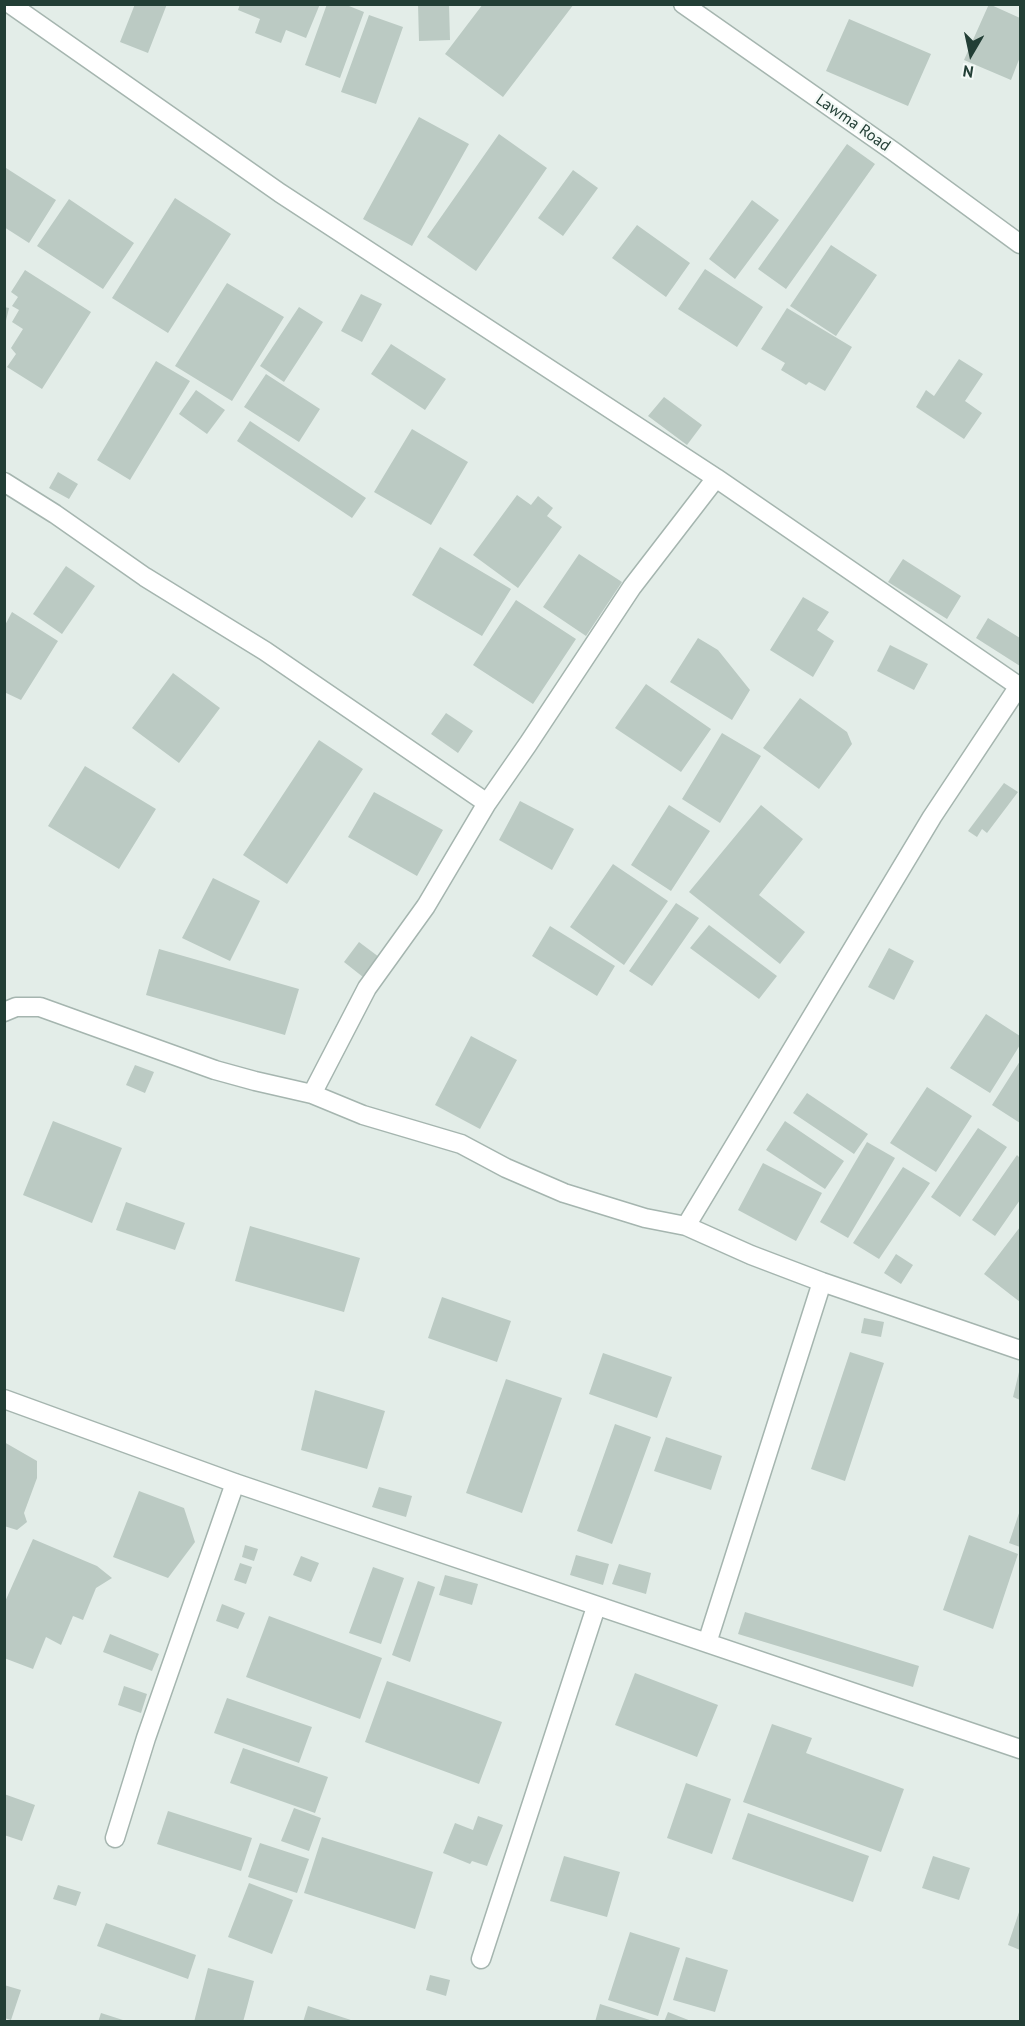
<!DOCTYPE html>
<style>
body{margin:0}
#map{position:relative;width:1025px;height:2026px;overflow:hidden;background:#e3ede8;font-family:"PT Sans",sans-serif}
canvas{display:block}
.frame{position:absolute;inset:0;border:6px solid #223e35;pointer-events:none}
.north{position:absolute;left:941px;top:24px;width:60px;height:60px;-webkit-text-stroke:4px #f3f9f6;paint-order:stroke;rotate:189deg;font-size:16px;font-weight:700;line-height:24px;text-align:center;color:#223e35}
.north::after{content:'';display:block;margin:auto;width:21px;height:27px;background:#223e35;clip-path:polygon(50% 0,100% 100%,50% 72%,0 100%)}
</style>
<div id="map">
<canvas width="1025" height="2026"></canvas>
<div class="frame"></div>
<div class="north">N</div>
</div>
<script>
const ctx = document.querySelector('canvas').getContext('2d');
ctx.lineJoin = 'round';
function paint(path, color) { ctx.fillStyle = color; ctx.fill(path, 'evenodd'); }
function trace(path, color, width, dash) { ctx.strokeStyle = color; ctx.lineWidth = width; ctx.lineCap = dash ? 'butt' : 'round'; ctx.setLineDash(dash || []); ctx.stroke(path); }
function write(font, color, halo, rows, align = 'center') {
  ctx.font = font + ' "PT Sans",sans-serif'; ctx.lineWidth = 4.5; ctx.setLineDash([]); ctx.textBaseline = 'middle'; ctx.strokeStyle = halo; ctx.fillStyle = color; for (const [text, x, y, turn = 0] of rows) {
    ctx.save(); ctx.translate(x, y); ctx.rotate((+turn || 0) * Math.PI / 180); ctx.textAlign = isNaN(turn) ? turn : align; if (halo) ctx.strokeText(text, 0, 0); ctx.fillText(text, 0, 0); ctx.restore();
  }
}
const building = new Path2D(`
 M 135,4 L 167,4 L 148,53 L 120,42 Z
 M 240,4 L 320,4 L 306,38 L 286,30 L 281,43 L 255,33 L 260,19 L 238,10 Z
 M 327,4 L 344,4 L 364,12 L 340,78 L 305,65 Z
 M 418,4 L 449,4 L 450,40 L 419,41 Z
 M 483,4 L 574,4 L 503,97 L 445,54 Z
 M 989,4 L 1020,18 L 1020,57 L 1011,80 L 964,60 Z
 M 369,15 L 403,27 L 376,104 L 341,92 Z
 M 849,19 L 931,54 L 908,106 L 826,71 Z
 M 419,117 L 469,144 L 412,246 L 363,219 Z
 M 499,134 L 547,168 L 476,271 L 427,237 Z
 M 847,144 L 875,164 L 786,289 L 758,269 Z
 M 6,168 L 56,200 L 29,243 L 4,227 Z
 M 573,170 L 598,188 L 563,236 L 538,218 Z
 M 175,198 L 231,234 L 168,333 L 112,298 Z
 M 69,199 L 134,243 L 103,289 L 37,246 Z
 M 752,200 L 779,220 L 735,279 L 709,259 Z
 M 637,225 L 690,263 L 666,297 L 612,258 Z
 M 831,245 L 877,275 L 836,336 L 790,306 Z
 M 705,269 L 763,307 L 737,347 L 678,309 Z
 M 25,270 L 91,312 L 42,389 L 7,367 L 16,354 L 11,348 L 23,329 L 12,322 L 19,310 L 12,306 L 18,297 L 11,292 Z
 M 227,283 L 284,317 L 232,401 L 175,366 Z
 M 361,294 L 382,304 L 362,342 L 341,331 Z
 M 4,307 L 9,308 L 5,325 L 4,325 Z
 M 299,307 L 323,322 L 284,382 L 260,366 Z
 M 787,308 L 852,347 L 825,391 L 809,382 L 806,385 L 781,370 L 785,363 L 761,349 Z
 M 391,344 L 446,379 L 425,410 L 371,374 Z
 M 959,359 L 983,374 L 965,401 L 982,413 L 964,439 L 916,407 L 926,390 L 934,396 Z
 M 156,361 L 190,381 L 130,480 L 97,460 Z
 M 266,374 L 320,409 L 299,442 L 244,407 Z
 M 196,390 L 225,410 L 207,434 L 179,414 Z
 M 664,397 L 702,425 L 687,445 L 648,416 Z
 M 250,421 L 366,498 L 352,518 L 237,441 Z
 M 412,429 L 468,462 L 431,525 L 374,492 Z
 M 58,472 L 78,484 L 69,499 L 49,488 Z
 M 517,495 L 531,505 L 538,496 L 553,508 L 547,516 L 562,527 L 518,588 L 473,555 Z
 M 440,547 L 511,589 L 482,636 L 412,595 Z
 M 579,554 L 622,582 L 586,636 L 543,607 Z
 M 903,559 L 961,596 L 947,619 L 888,582 Z
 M 66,566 L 95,586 L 62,634 L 33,614 Z
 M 803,597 L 829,612 L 817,630 L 834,641 L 813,677 L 770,650 Z
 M 516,600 L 576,639 L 533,704 L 473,665 Z
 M 12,612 L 58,641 L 21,700 L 4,692 L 4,627 Z
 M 988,618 L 1020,638 L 1020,666 L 976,638 Z
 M 698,638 L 718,650 L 750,690 L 732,720 L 670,682 Z
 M 890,645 L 928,664 L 914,690 L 877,671 Z
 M 173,673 L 220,708 L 179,763 L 132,728 Z
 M 646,684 L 711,729 L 681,772 L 615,728 Z
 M 800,698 L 847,732 L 852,744 L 819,789 L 763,748 Z
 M 446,713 L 473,731 L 458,753 L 431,734 Z
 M 722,733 L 761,756 L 720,823 L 682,799 Z
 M 319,740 L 363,769 L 287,884 L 243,855 Z
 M 85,766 L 156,809 L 119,869 L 48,826 Z
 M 1004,783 L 1018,792 L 987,833 L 982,829 L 977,837 L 968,831 Z
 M 374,792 L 443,830 L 417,876 L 348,837 Z
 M 520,801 L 574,829 L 552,870 L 499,840 Z
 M 669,805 L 710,831 L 671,891 L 631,865 Z
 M 761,805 L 803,839 L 759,895 L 805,932 L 780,964 L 689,892 Z
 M 613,864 L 668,901 L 624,965 L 570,927 Z
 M 213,878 L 260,901 L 230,961 L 182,938 Z
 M 676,903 L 699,918 L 652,986 L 629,971 Z
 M 709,925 L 777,976 L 759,999 L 690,948 Z
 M 550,926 L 615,966 L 597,996 L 532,956 Z
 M 359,942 L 379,957 L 363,977 L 344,962 Z
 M 889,948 L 914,961 L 894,1000 L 868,987 Z
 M 159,949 L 299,989 L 285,1035 L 146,995 Z
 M 986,1014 L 1020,1036 L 1020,1045 L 990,1093 L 950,1068 Z
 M 471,1036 L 517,1060 L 480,1129 L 435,1105 Z
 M 1020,1061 L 1020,1123 L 992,1105 Z
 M 135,1065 L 154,1072 L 145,1093 L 126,1085 Z
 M 927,1087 L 972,1116 L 936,1172 L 890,1143 Z
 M 807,1093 L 868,1134 L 854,1154 L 793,1113 Z
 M 53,1121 L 122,1148 L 92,1223 L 23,1195 Z
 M 785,1121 L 844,1161 L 825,1189 L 766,1150 Z
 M 978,1128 L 1007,1147 L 960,1217 L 931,1197 Z
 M 867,1142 L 895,1158 L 848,1238 L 820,1222 Z
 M 1017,1155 L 1020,1158 L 1020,1200 L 995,1236 L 972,1220 Z
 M 763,1163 L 822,1193 L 796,1241 L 738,1210 Z
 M 903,1167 L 930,1183 L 879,1259 L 853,1243 Z
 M 126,1202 L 185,1223 L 175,1250 L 116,1230 Z
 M 250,1226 L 360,1258 L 344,1312 L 235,1281 Z
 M 1020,1227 L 1020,1302 L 984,1274 Z
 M 896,1254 L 913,1265 L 901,1284 L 884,1273 Z
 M 442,1297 L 511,1321 L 497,1362 L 428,1338 Z
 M 864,1318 L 884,1322 L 881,1337 L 861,1333 Z
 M 850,1352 L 884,1363 L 845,1481 L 811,1469 Z
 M 603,1353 L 672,1377 L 657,1418 L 589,1394 Z
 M 1019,1372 L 1020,1372 L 1020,1400 L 1013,1397 Z
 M 506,1379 L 562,1398 L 522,1513 L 466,1493 Z
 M 315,1390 L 385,1411 L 367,1469 L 301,1450 Z
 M 615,1424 L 651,1437 L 612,1544 L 577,1531 Z
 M 666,1437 L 722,1456 L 711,1490 L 654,1471 Z
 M 4,1442 L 37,1461 L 37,1478 L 24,1513 L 27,1522 L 17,1530 L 4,1526 Z
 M 379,1487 L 412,1496 L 406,1517 L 372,1507 Z
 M 139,1491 L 184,1508 L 195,1542 L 168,1578 L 113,1557 Z
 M 1020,1510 L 1020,1547 L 1009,1543 Z
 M 969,1535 L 1018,1554 L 993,1629 L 943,1610 Z
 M 33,1539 L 97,1566 L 112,1578 L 96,1588 L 83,1620 L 73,1616 L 61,1645 L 46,1637 L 33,1669 L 4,1658 L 4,1604 Z
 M 245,1545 L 258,1549 L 254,1561 L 242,1557 Z
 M 576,1555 L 609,1564 L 603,1585 L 570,1575 Z
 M 301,1556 L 319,1563 L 311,1582 L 293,1575 Z
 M 240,1563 L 252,1567 L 246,1584 L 234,1580 Z
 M 619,1564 L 651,1573 L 646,1594 L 612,1584 Z
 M 373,1567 L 404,1578 L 381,1644 L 349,1633 Z
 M 445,1575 L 478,1584 L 472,1605 L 439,1595 Z
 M 418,1581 L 435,1587 L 410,1662 L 392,1655 Z
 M 222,1604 L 245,1613 L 238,1629 L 216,1621 Z
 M 745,1612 L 919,1666 L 913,1687 L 738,1634 Z
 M 269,1616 L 382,1658 L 360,1719 L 246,1677 Z
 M 110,1634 L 159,1654 L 152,1671 L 103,1652 Z
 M 635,1673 L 718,1705 L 697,1757 L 615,1725 Z
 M 387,1681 L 502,1722 L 479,1784 L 365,1742 Z
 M 124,1686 L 147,1694 L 141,1713 L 118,1705 Z
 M 227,1698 L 312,1727 L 299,1763 L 214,1733 Z
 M 772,1724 L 812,1738 L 806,1753 L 904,1789 L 881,1852 L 743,1802 Z
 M 243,1748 L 328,1777 L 315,1813 L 230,1783 Z
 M 686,1783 L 731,1799 L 712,1854 L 667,1838 Z
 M 4,1794 L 35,1805 L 22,1841 L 4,1835 Z
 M 294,1808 L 321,1818 L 309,1851 L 281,1841 Z
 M 168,1811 L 252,1838 L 241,1871 L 157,1844 Z
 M 748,1813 L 869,1856 L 853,1902 L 732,1859 Z
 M 478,1816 L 503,1825 L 487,1866 L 472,1861 L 470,1864 L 443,1853 L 455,1823 L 473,1830 Z
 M 322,1837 L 433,1872 L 415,1929 L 304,1893 Z
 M 260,1843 L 309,1859 L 297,1893 L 248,1877 Z
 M 564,1856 L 620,1872 L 607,1917 L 550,1901 Z
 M 933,1856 L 970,1868 L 959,1900 L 922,1888 Z
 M 249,1883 L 293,1900 L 272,1954 L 228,1937 Z
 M 58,1885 L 81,1892 L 76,1906 L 53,1899 Z
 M 1020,1909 L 1020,1950 L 1008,1945 Z
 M 106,1923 L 196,1955 L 188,1979 L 97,1946 Z
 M 630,1932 L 680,1948 L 658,2016 L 608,2000 Z
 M 686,1957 L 728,1970 L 715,2012 L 673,2000 Z
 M 208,1968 L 254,1981 L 243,2022 L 194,2022 Z
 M 430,1975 L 450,1980 L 446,1996 L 426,1990 Z
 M 4,1985 L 21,1990 L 11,2020 L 4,2018 Z
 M 600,2004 L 653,2021 L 653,2022 L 595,2022 Z
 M 308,2006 L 354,2021 L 354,2022 L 303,2022 Z
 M 668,2012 L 691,2021 L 691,2022 L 664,2022 Z
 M 101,2013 L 126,2021 L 126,2022 L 98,2022 Z`);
const street = new Path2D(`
 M 10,4 L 280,193 L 716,478 L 1020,687
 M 683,4 L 893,151 L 1020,244
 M 4,482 L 55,514 L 145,577 L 265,651 L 487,803
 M 4,1012 L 16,1007 L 40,1007 L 215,1070 L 255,1081 L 312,1094 L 363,1115 L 461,1144 L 506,1168 L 564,1193 L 645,1218 L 686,1226 L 751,1255 L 822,1282 L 1020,1350
 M 312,1094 L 367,988 L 426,906 L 487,803 L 528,744 L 632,587 L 716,478
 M 686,1226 L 932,817 L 1019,686
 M 4,1399 L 235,1483 L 1020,1749
 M 707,1643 L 822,1282
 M 115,1838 L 146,1738 L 235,1483
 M 481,1959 L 596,1607`);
const streetNames = [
 ["Lawma Road",853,123,35]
];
paint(building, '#bbcac3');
trace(street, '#a5b5af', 21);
trace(street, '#fff', 18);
write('16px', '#223e35', '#f3f9f6', streetNames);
</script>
